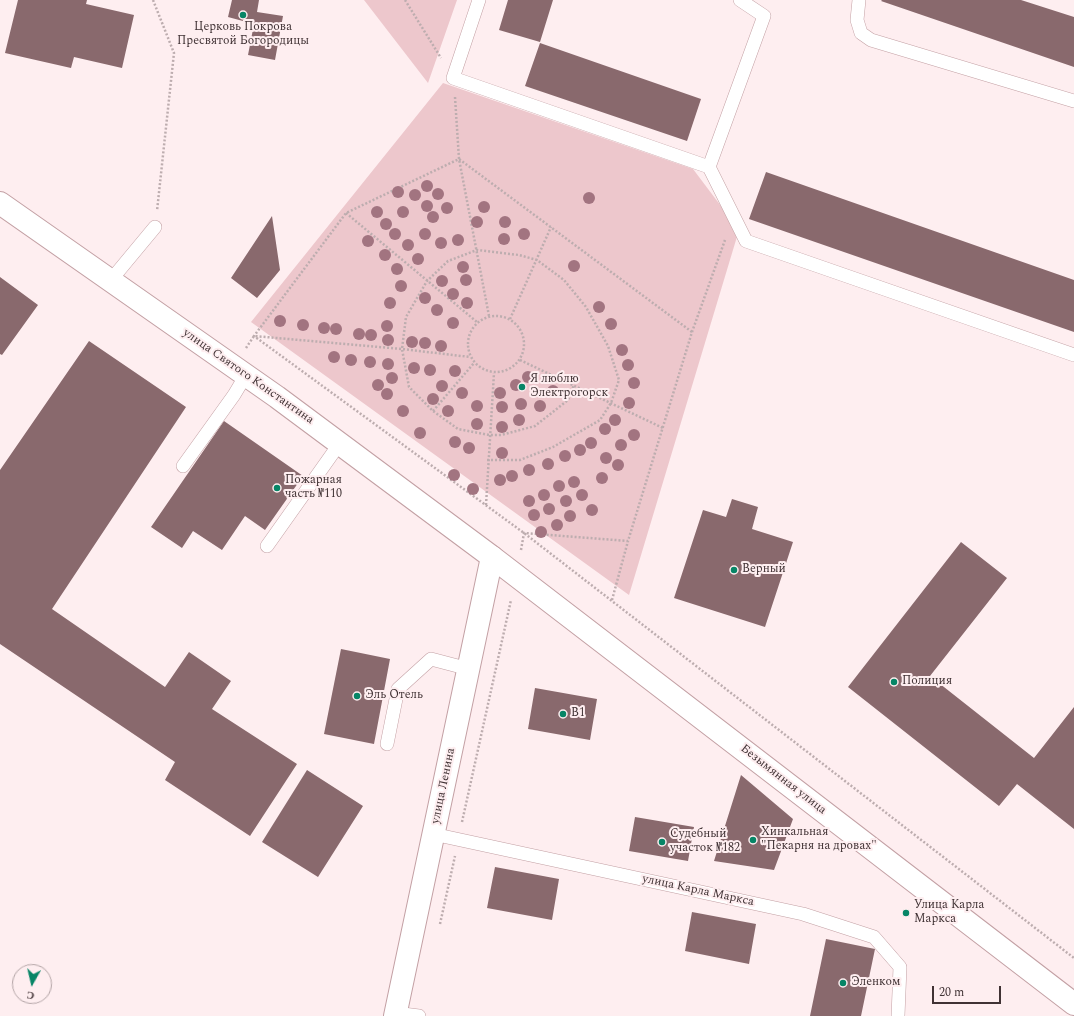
<!DOCTYPE html>
<meta charset="utf-8">
<style>
body{margin:0}
#map{position:relative;width:1074px;height:1016px;overflow:hidden;background:#feeef0;font-family:Spectral,serif}
canvas{display:block}
.north{position:absolute;left:12px;top:964px;width:40px;height:40px;box-sizing:border-box;background:#feeef0;border:1px solid #b2a3a5;border-radius:50%;rotate:188deg;font-size:11px;font-weight:700;line-height:16px;text-align:center;color:#403234}
.north::after{content:'';display:block;margin:auto;width:14px;height:18px;background:#068566;clip-path:polygon(50% 0,100% 100%,50% 72%,0 100%)}
.scale{position:absolute;left:932px;top:986px;width:69px;height:18px;box-sizing:border-box;border:2px solid #403234;border-top:0;padding-left:5px;font-size:12px;line-height:14px;white-space:nowrap;color:#403234;-webkit-text-stroke:3px #feeef0;paint-order:stroke}
</style>
<div id="map">
<canvas width="1074" height="1016"></canvas>
<div class="north">С</div>
<div class="scale">20 m</div>
</div>
<script>
const ctx = document.querySelector('canvas').getContext('2d');
ctx.lineJoin = 'round';
function paint(path, color) { ctx.fillStyle = color; ctx.fill(path, 'evenodd'); }
function trace(path, color, width, dash) { ctx.strokeStyle = color; ctx.lineWidth = width; ctx.lineCap = dash ? 'butt' : 'round'; ctx.setLineDash(dash || []); ctx.stroke(path); }
function write(font, color, halo, rows, align = 'center') {
  ctx.font = font + ' Spectral,serif'; ctx.lineWidth = 4; ctx.setLineDash([]); ctx.textBaseline = 'middle'; ctx.strokeStyle = halo; ctx.fillStyle = color; for (const [text, x, y, turn = 0] of rows) {
    ctx.save(); ctx.translate(x, y); ctx.rotate((+turn || 0) * Math.PI / 180); ctx.textAlign = isNaN(turn) ? turn : align; if (halo) ctx.strokeText(text, 0, 0); ctx.fillText(text, 0, 0); ctx.restore();
  }
}
const green = new Path2D(`
 M 364,0 L 457,0 L 428,83 Z
 M 443,83 L 693,169 L 739,230 L 629,595 L 251,322 Z`);
const building = new Path2D(`
 M 18,0 L 87,0 L 86,4 L 134,15 L 122,68 L 74,57 L 71,68 L 5,53 Z
 M 232,0 L 259,0 L 257,12 L 283,16 L 275,60 L 248,55 L 254,24 L 228,17 Z
 M 508,0 L 553,0 L 540,42 L 499,30 Z
 M 882,0 L 1021,0 L 1074,17 L 1074,67 L 881,1 Z
 M 540,43 L 701,99 L 687,141 L 525,86 Z
 M 766,172 L 1074,280 L 1074,332 L 749,219 Z
 M 272,216 L 280,270 L 257,298 L 231,278 Z
 M 0,277 L 38,305 L 2,355 L 0,354 Z
 M 89,341 L 186,407 L 52,609 L 165,687 L 189,652 L 231,681 L 212,709 L 297,764 L 250,836 L 165,780 L 175,762 L 0,644 L 0,470 Z
 M 224,421 L 303,476 L 265,530 L 245,516 L 222,550 L 193,531 L 182,548 L 151,527 Z
 M 732,499 L 758,507 L 752,529 L 793,542 L 765,627 L 674,598 L 703,510 L 726,517 Z
 M 961,542 L 1007,578 L 930,676 L 1034,758 L 1074,707 L 1074,829 L 1017,784 L 999,806 L 848,687 Z
 M 341,649 L 390,659 L 374,744 L 324,734 Z
 M 535,688 L 597,699 L 590,740 L 528,729 Z
 M 307,770 L 363,806 L 318,877 L 262,842 Z
 M 741,775 L 793,819 L 774,870 L 714,861 Z
 M 635,817 L 694,827 L 688,861 L 629,851 Z
 M 495,867 L 559,879 L 552,920 L 487,908 Z
 M 692,912 L 756,924 L 749,964 L 685,951 Z
 M 826,939 L 875,949 L 861,1016 L 810,1016 Z`);
const path = new Path2D(`
 M 153,0 L 174,53 L 157,211
 M 405,0 L 441,58
 M 455,97 L 459,159 L 489,316
 M 346,213 L 477,322
 M468 344a28 28 0 1 1 56 0a28 28 0 1 1-56 0Z
 M 510,319 L 551,227
 M 692,332 L 459,159 L 346,213 L 254,336 L 524,533 L 1074,958
 M 246,348 L 254,336 L 402,349 L 470,357
 M 520,360 L 663,428
 M 433,411 L 474,363
 M 487,460 L 520,460 L 553,447 L 600,420 L 611,403 L 619,380 L 608,346 L 586,307 L 564,280 L 537,260 L 519,255 L 477,250 L 448,261 L 427,281 L 406,317 L 402,349 L 409,387 L 433,411 L 458,429 L 489,435 L 501,435 L 535,426 L 568,400 L 574,385
 M 486,505 L 494,373
 M 521,550 L 524,533 L 628,541 L 692,332 L 725,240
 M 612,600 L 628,541
 M 462,822 L 511,600
 M 440,924 L 455,856`);
const service = new Path2D(`
 M 479,0 L 453,78 L 709,167 L 746,241 L 1074,355
 M 859,0 L 857,20 L 861,33 L 871,40 L 1074,101
 M 709,167 L 764,16 L 740,0
 M 111,280 L 155,227
 M 183,466 L 234,395 L 246,375
 M 267,546 L 340,443
 M 387,744 L 398,689 L 431,659 L 469,669
 M 433,834 L 803,914 L 874,937 L 900,967 L 898,1016
 M 395,1013 L 419,1016`);
const minor = new Path2D(`
 M 492,557 L 1074,1004`);
const tertiary = new Path2D(`
 M 0,203 L 277,397 L 492,557 L 395,1016`);
const trees = [
 [427,186],
 [398,192],
 [438,194],
 [415,195],
 [589,198],
 [427,206],
 [484,207],
 [447,208],
 [377,212],
 [403,212],
 [433,217],
 [477,222],
 [505,222],
 [386,224],
 [395,234],
 [425,234],
 [524,234],
 [504,239],
 [458,240],
 [368,241],
 [441,243],
 [408,245],
 [385,255],
 [418,259],
 [574,266],
 [463,267],
 [397,269],
 [466,280],
 [442,281],
 [401,286],
 [453,294],
 [425,298],
 [390,303],
 [467,303],
 [599,307],
 [437,310],
 [280,321],
 [453,323],
 [611,324],
 [303,325],
 [387,326],
 [324,328],
 [336,329],
 [359,334],
 [371,335],
 [388,340],
 [412,342],
 [425,343],
 [441,346],
 [622,350],
 [334,357],
 [351,360],
 [370,362],
 [388,364],
 [628,365],
 [414,368],
 [430,370],
 [455,371],
 [528,377],
 [392,378],
 [634,383],
 [378,385],
 [516,385],
 [442,386],
 [553,391],
 [462,393],
 [500,393],
 [387,394],
 [433,399],
 [629,403],
 [521,404],
 [477,406],
 [540,406],
 [502,407],
 [403,411],
 [448,411],
 [519,420],
 [615,420],
 [477,424],
 [502,427],
 [605,429],
 [420,433],
 [634,435],
 [455,442],
 [591,443],
 [621,445],
 [469,448],
 [580,450],
 [502,453],
 [565,456],
 [606,458],
 [548,464],
 [618,465],
 [529,470],
 [454,475],
 [512,476],
 [602,478],
 [500,480],
 [574,482],
 [559,486],
 [473,489],
 [544,495],
 [582,495],
 [529,501],
 [566,501],
 [549,509],
 [592,510],
 [534,515],
 [570,516],
 [557,525],
 [541,532]
];
const markers = [
 [243,15,4,"#068566"],
 [522,387,4,"#068566"],
 [277,488,4,"#068566"],
 [734,570,4,"#068566"],
 [894,682,4,"#068566"],
 [357,696,4,"#068566"],
 [563,714,4,"#068566"],
 [753,840,4,"#068566"],
 [662,842,4,"#068566"],
 [906,913,4,"#068566"],
 [843,983,4,"#068566"]
];
const poiNames = [
 ["Церковь Покрова",243,28,"center"],
 ["Пресвятой Богородицы",243,42,"center"],
 ["Я люблю",530,380],
 ["Электрогорск",530,394],
 ["Пожарная",285,481],
 ["часть №110",285,495],
 ["Верный",742,570],
 ["Полиция",902,682],
 ["Эль Отель",365,696],
 ["B1",571,714],
 ["Хинкальная",761,833],
 ["\"Пекарня на дровах\"",761,847],
 ["Судебный",670,835],
 ["участок №182",670,849],
 ["Улица Карла",914,906],
 ["Маркса",914,920],
 ["Эленком",851,983]
];
const streetNames = [
 ["улица Святого Константина",248,377,35],
 ["Безымянная улица",783,780,38],
 ["улица Ленина",444,786,-78],
 ["улица Карла Маркса",698,891,12]
];
paint(green, '#edc7cc');
paint(building, '#89696d');
trace(service, '#c3a0a4', 14);
trace(minor, '#c3a0a4', 24);
trace(tertiary, '#c3a0a4', 24);
trace(path, '#bdadaf', 2.5, [2, 2]);
trace(service, '#fff', 13);
trace(minor, '#fff', 22);
trace(tertiary, '#fff', 22);
ctx.fillStyle = '#a27480';
for (const [x, y] of trees) { ctx.beginPath(); ctx.arc(x, y, 6, 0, 2 * Math.PI); ctx.fill(); }
for (const [x, y, r, color] of markers) { const dot = new Path2D(); dot.arc(x, y, r, 0, 2 * Math.PI); ctx.fillStyle = color; ctx.fill(dot); trace(dot, '#feeef0', 1.5); }
write('12px', '#403234', '#feeef0', poiNames, 'left');
write('12px', '#403234', '#feeef0', streetNames);
</script>
